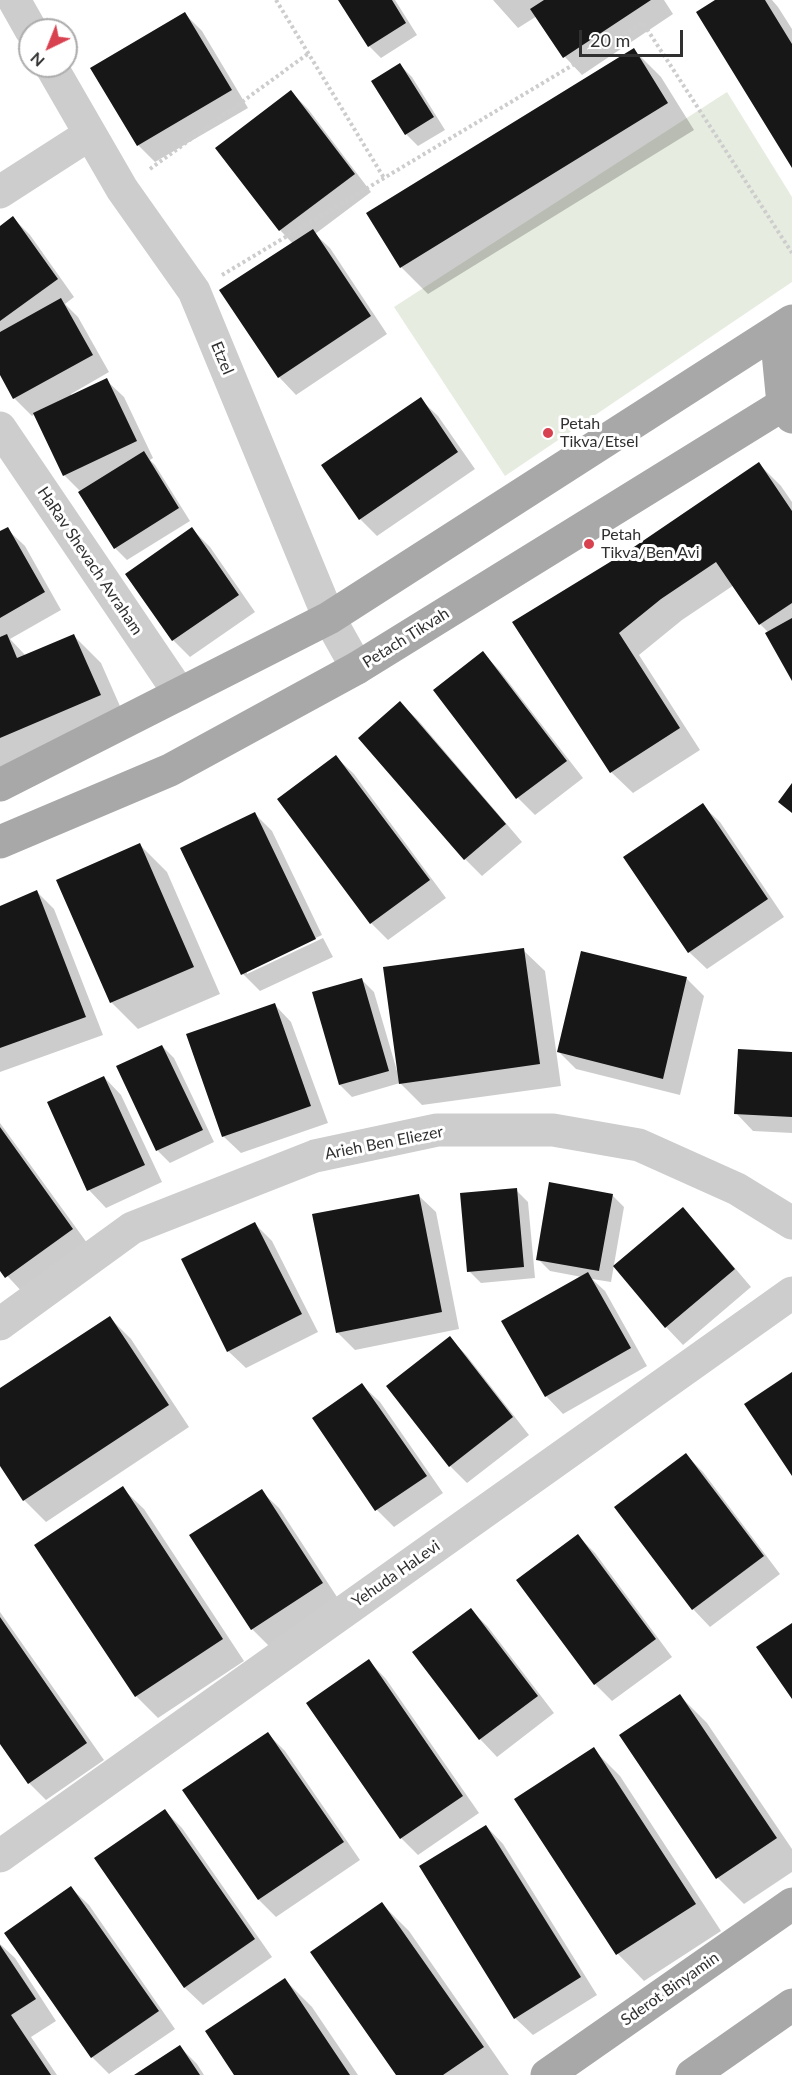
<!DOCTYPE html>
<style>
body{margin:0}
#map{position:relative;width:792px;height:2075px;overflow:hidden;background:#fff;font-family:Lato,sans-serif}
canvas{display:block}
.north{position:absolute;left:18px;top:18px;width:60px;height:60px;box-sizing:border-box;background:#fff;border:2px solid #acacac;border-radius:50%;rotate:223deg;font-size:16px;font-weight:700;line-height:24px;text-align:center;color:#303030}
.north::after{content:'';display:block;margin:auto;width:21px;height:27px;background:#d8414f;clip-path:polygon(50% 0,100% 100%,50% 72%,0 100%)}
.scale{position:absolute;left:579px;top:30px;width:104px;height:27px;box-sizing:border-box;border:3px solid #303030;border-top:0;padding-left:8px;font-size:18px;line-height:21px;white-space:nowrap;color:#303030;-webkit-text-stroke:4px #fff;paint-order:stroke}
</style>
<div id="map">
<canvas width="792" height="2075"></canvas>
<div class="north">N</div>
<div class="scale">20 m</div>
</div>
<script>
const ctx = document.querySelector('canvas').getContext('2d');
ctx.lineJoin = 'round';
function paint(path, color) { ctx.fillStyle = color; ctx.fill(path, 'evenodd'); }
function trace(path, color, width, dash) { ctx.strokeStyle = color; ctx.lineWidth = width; ctx.lineCap = dash ? 'butt' : 'round'; ctx.setLineDash(dash || []); ctx.stroke(path); }
function write(font, color, halo, rows, align = 'center') {
  ctx.font = font + ' Lato,sans-serif'; ctx.lineWidth = 6; ctx.setLineDash([]); ctx.textBaseline = 'middle'; ctx.strokeStyle = halo; ctx.fillStyle = color; for (const [text, x, y, turn = 0] of rows) {
    ctx.save(); ctx.translate(x, y); ctx.rotate((+turn || 0) * Math.PI / 180); ctx.textAlign = isNaN(turn) ? turn : align; if (halo) ctx.strokeText(text, 0, 0); ctx.fillText(text, 0, 0); ctx.restore();
  }
}
const green = new Path2D(`
 M 727,92 L 792,197 L 792,282 L 505,476 L 394,307 Z`);
const shadow = new Path2D(`
 M 340,0 L 395,0 L 417,35 L 381,58 L 369,46 Z
 M 493,0 L 664,0 L 673,14 L 582,75 L 565,57 L 537,16 L 518,28 Z
 M 718,0 L 772,0 L 778,7 L 792,29 L 792,166 Z
 M 184,13 L 202,31 L 248,108 L 155,162 L 138,145 Z
 M 634,50 L 661,77 L 694,130 L 428,294 L 401,267 L 368,214 Z
 M 400,65 L 412,77 L 445,130 L 418,146 L 406,134 L 373,82 Z
 M 291,92 L 308,109 L 371,192 L 315,234 L 330,248 L 387,334 L 296,395 L 279,377 L 293,244 L 280,230 Z
 M 13,218 L 30,235 L 74,297 L 65,304 L 78,317 L 109,372 L 71,394 L 72,396 L 106,380 L 124,397 L 153,458 L 150,460 L 155,465 L 190,521 L 127,560 L 115,548 L 81,492 L 64,475 L 35,414 L 32,416 L 14,398 L 0,373 L 0,228 Z
 M 420,399 L 438,416 L 475,469 L 377,536 L 360,519 Z
 M 759,464 L 781,486 L 792,502 L 792,678 L 769,633 L 760,624 L 734,585 L 682,620 L 639,655 L 700,750 L 633,793 L 611,772 L 514,622 L 629,553 Z
 M 7,529 L 25,546 L 61,610 L 10,639 L 26,656 L 74,636 L 101,663 L 127,722 L 0,777 L 0,533 Z
 M 192,529 L 210,547 L 255,612 L 190,657 L 173,640 Z
 M 483,653 L 500,671 L 583,778 L 535,815 L 518,798 L 435,690 Z
 M 400,703 L 418,720 L 522,842 L 482,876 L 465,859 Z
 M 336,757 L 354,774 L 446,898 L 388,940 L 371,923 Z
 M 702,805 L 720,822 L 784,917 L 707,969 L 689,952 Z
 M 255,814 L 272,831 L 322,935 L 247,970 L 247,974 L 323,938 L 333,957 L 260,991 L 243,974 Z
 M 140,845 L 167,872 L 220,994 L 138,1029 L 111,1002 Z
 M 37,892 L 54,909 L 103,1035 L 0,1072 L 0,907 Z
 M 523,950 L 545,971 L 561,1086 L 422,1105 L 400,1083 L 352,1097 L 340,1085 L 362,980 L 374,992 L 397,1071 Z
 M 582,953 L 687,979 L 704,996 L 680,1095 L 576,1069 L 559,1052 Z
 M 274,1004 L 291,1022 L 328,1123 L 241,1153 L 223,1136 Z
 M 162,1046 L 174,1058 L 214,1142 L 170,1163 L 158,1151 L 118,1067 Z
 M 792,1053 L 792,1133 L 753,1131 L 736,1113 Z
 M 104,1077 L 121,1095 L 162,1182 L 106,1208 L 89,1190 L 49,1102 Z
 M 0,1123 L 90,1247 L 24,1294 L 0,1268 Z
 M 516,1190 L 528,1202 L 535,1278 L 481,1283 L 469,1271 Z
 M 418,1195 L 436,1212 L 459,1329 L 355,1350 L 338,1333 Z
 M 612,1195 L 624,1207 L 611,1282 L 592,1279 L 605,1291 L 647,1366 L 563,1414 L 546,1396 L 582,1277 L 550,1271 L 538,1259 Z
 M 683,1209 L 700,1227 L 751,1287 L 683,1345 L 666,1327 L 615,1266 Z
 M 255,1224 L 272,1241 L 318,1332 L 246,1368 L 228,1351 Z
 M 110,1318 L 131,1339 L 189,1427 L 46,1522 L 24,1500 L 0,1463 L 0,1390 Z
 M 450,1338 L 467,1356 L 529,1435 L 467,1483 L 450,1466 Z
 M 362,1385 L 380,1402 L 443,1493 L 394,1527 L 377,1510 Z
 M 686,1455 L 703,1472 L 780,1574 L 710,1627 L 693,1609 L 616,1507 Z
 M 122,1488 L 144,1509 L 244,1661 L 158,1718 L 136,1696 Z
 M 261,1491 L 279,1508 L 339,1600 L 269,1646 L 252,1629 Z
 M 578,1536 L 595,1553 L 672,1657 L 612,1701 L 595,1684 Z
 M 471,1610 L 488,1627 L 554,1713 L 497,1757 L 480,1739 Z
 M 0,1612 L 104,1760 L 46,1800 L 29,1783 L 0,1742 Z
 M 369,1661 L 386,1679 L 479,1813 L 418,1855 L 401,1838 Z
 M 680,1696 L 707,1723 L 792,1849 L 792,1872 L 744,1904 L 718,1878 Z
 M 268,1734 L 285,1751 L 360,1860 L 276,1917 L 259,1900 L 184,1791 Z
 M 593,1749 L 620,1776 L 721,1931 L 644,1981 L 618,1954 L 516,1799 Z
 M 165,1811 L 182,1828 L 272,1957 L 203,2005 L 185,1988 L 96,1858 Z
 M 486,1826 L 503,1844 L 597,1995 L 533,2035 L 515,2018 Z
 M 71,1888 L 89,1905 L 175,2029 L 109,2074 L 92,2057 Z
 M 382,1904 L 409,1931 L 509,2075 L 398,2075 Z
 M 0,1944 L 15,1958 L 56,2021 L 31,2037 L 57,2075 L 0,2075 Z
 M 285,1980 L 312,2007 L 358,2075 L 236,2075 Z
 M 180,2047 L 197,2064 L 204,2075 L 136,2075 Z`);
const building = new Path2D(`
 M 338,0 L 392,0 L 406,23 L 368,47 Z
 M 544,0 L 651,0 L 563,58 L 530,9 Z
 M 715,0 L 765,0 L 792,44 L 792,168 L 696,12 Z
 M 185,12 L 232,90 L 137,146 L 90,68 Z
 M 634,48 L 668,103 L 400,268 L 366,213 Z
 M 400,63 L 434,117 L 405,135 L 371,81 Z
 M 291,90 L 355,174 L 279,231 L 215,148 Z
 M 13,216 L 58,279 L 0,321 L 0,226 Z
 M 313,229 L 371,316 L 278,378 L 219,290 Z
 M 61,298 L 93,355 L 13,399 L 0,375 L 0,332 Z
 M 107,378 L 137,441 L 63,476 L 33,413 Z
 M 421,397 L 458,452 L 359,520 L 321,465 Z
 M 144,451 L 179,508 L 114,549 L 78,492 Z
 M 759,462 L 792,511 L 792,603 L 759,625 L 716,562 L 661,599 L 619,633 L 680,728 L 610,773 L 512,622 L 628,551 Z
 M 8,527 L 45,592 L 0,618 L 0,531 Z
 M 192,527 L 239,595 L 172,641 L 125,574 Z
 M 792,618 L 792,681 L 765,633 Z
 M 7,634 L 17,658 L 74,634 L 101,695 L 0,738 L 0,637 Z
 M 483,651 L 567,761 L 516,799 L 433,690 Z
 M 400,701 L 506,824 L 464,860 L 358,738 Z
 M 336,755 L 430,880 L 370,924 L 277,799 Z
 M 792,783 L 792,813 L 778,802 Z
 M 703,803 L 768,899 L 688,953 L 623,857 Z
 M 255,812 L 316,939 L 241,975 L 180,848 Z
 M 140,843 L 194,967 L 110,1003 L 56,880 Z
 M 37,890 L 86,1017 L 0,1048 L 0,906 Z
 M 524,948 L 540,1064 L 399,1084 L 383,967 Z
 M 581,951 L 687,977 L 663,1079 L 557,1052 Z
 M 362,978 L 389,1071 L 339,1085 L 312,992 Z
 M 275,1003 L 311,1106 L 222,1137 L 186,1034 Z
 M 162,1045 L 203,1130 L 156,1151 L 116,1066 Z
 M 738,1049 L 792,1052 L 792,1117 L 734,1114 Z
 M 104,1076 L 145,1165 L 87,1191 L 47,1102 Z
 M 0,1127 L 73,1229 L 5,1278 L 0,1271 Z
 M 549,1182 L 613,1194 L 599,1271 L 536,1260 Z
 M 517,1188 L 524,1267 L 467,1272 L 460,1193 Z
 M 419,1194 L 442,1312 L 336,1333 L 312,1214 Z
 M 683,1207 L 735,1269 L 665,1328 L 613,1266 Z
 M 255,1222 L 302,1314 L 227,1352 L 181,1259 Z
 M 588,1272 L 631,1348 L 545,1397 L 501,1321 Z
 M 110,1316 L 169,1405 L 23,1501 L 0,1466 L 0,1388 Z
 M 450,1336 L 513,1417 L 449,1467 L 386,1386 Z
 M 792,1372 L 792,1476 L 744,1404 Z
 M 362,1383 L 427,1476 L 375,1511 L 312,1418 Z
 M 686,1453 L 764,1556 L 692,1610 L 614,1507 Z
 M 123,1486 L 223,1639 L 135,1697 L 34,1545 Z
 M 262,1489 L 323,1583 L 251,1630 L 189,1535 Z
 M 578,1534 L 656,1639 L 594,1685 L 516,1580 Z
 M 471,1608 L 538,1696 L 479,1740 L 412,1652 Z
 M 0,1617 L 87,1743 L 28,1784 L 0,1744 Z
 M 792,1623 L 792,1699 L 756,1647 Z
 M 369,1659 L 463,1796 L 400,1839 L 306,1703 Z
 M 680,1694 L 777,1838 L 716,1879 L 619,1735 Z
 M 268,1732 L 344,1842 L 258,1900 L 182,1790 Z
 M 594,1747 L 696,1904 L 616,1955 L 514,1799 Z
 M 165,1809 L 255,1939 L 184,1988 L 94,1858 Z
 M 486,1825 L 581,1977 L 514,2019 L 419,1866 Z
 M 71,1886 L 159,2011 L 91,2058 L 4,1933 Z
 M 382,1902 L 484,2047 L 443,2075 L 396,2075 L 310,1952 Z
 M 0,1945 L 36,1999 L 11,2015 L 51,2075 L 0,2075 Z
 M 285,1978 L 350,2075 L 234,2075 L 205,2031 Z
 M 180,2045 L 200,2075 L 134,2075 Z`);
const path = new Path2D(`
 M 276,0 L 384,178
 M 150,169 L 309,53
 M 222,275 L 643,23 L 792,253`);
const minor = new Path2D(`
 M 14,0 L 31,30
 M 51,66 L 122,189 L 194,291 L 329,618 L 357,668
 M 0,192 L 90,134
 M 0,428 L 180,694
 M 0,1324 L 132,1228 L 315,1156 L 437,1130 L 553,1130 L 639,1145 L 737,1189 L 792,1223
 M 0,1856 L 792,1293`);
const major = new Path2D(`
 M 776,332 L 783,404 L 792,417
 M 0,785 L 329,618 L 792,321
 M 0,842 L 170,770 L 357,668 L 792,399
 M 547,2075 L 792,1904
 M 692,2075 L 792,2005`);
const markers = [
 [548,433,6,"#d8414f"],
 [589,544,6,"#d8414f"]
];
const streetNames = [
 ["Etzel",222,358,67],
 ["HaRav Shevach Avraham",90,561,56],
 ["Petach Tikvah",406,638,-32],
 ["Arieh Ben Eliezer",384,1143,-11],
 ["Yehuda HaLevi",396,1574,-35],
 ["Sderot Binyamin",670,1989,-35]
];
const poiNames = [
 ["Petah",560,424],
 ["Tikva/Etsel",560,442],
 ["Petah",601,535],
 ["Tikva/Ben Avi",601,553]
];
paint(green, '#e6ecdf');
paint(shadow, '#0003');
paint(building, '#171717');
trace(path, '#cdcdcd', 4, [3, 3]);
trace(minor, '#cdcdcd', 33);
trace(major, '#a8a8a8', 33);
for (const [x, y, r, color] of markers) { const dot = new Path2D(); dot.arc(x, y, r, 0, 2 * Math.PI); ctx.fillStyle = color; ctx.fill(dot); trace(dot, '#fff', 2); }
write('16px', '#303030', '#fff', streetNames);
write('16px', '#303030', '#fff', poiNames, 'left');
</script>
